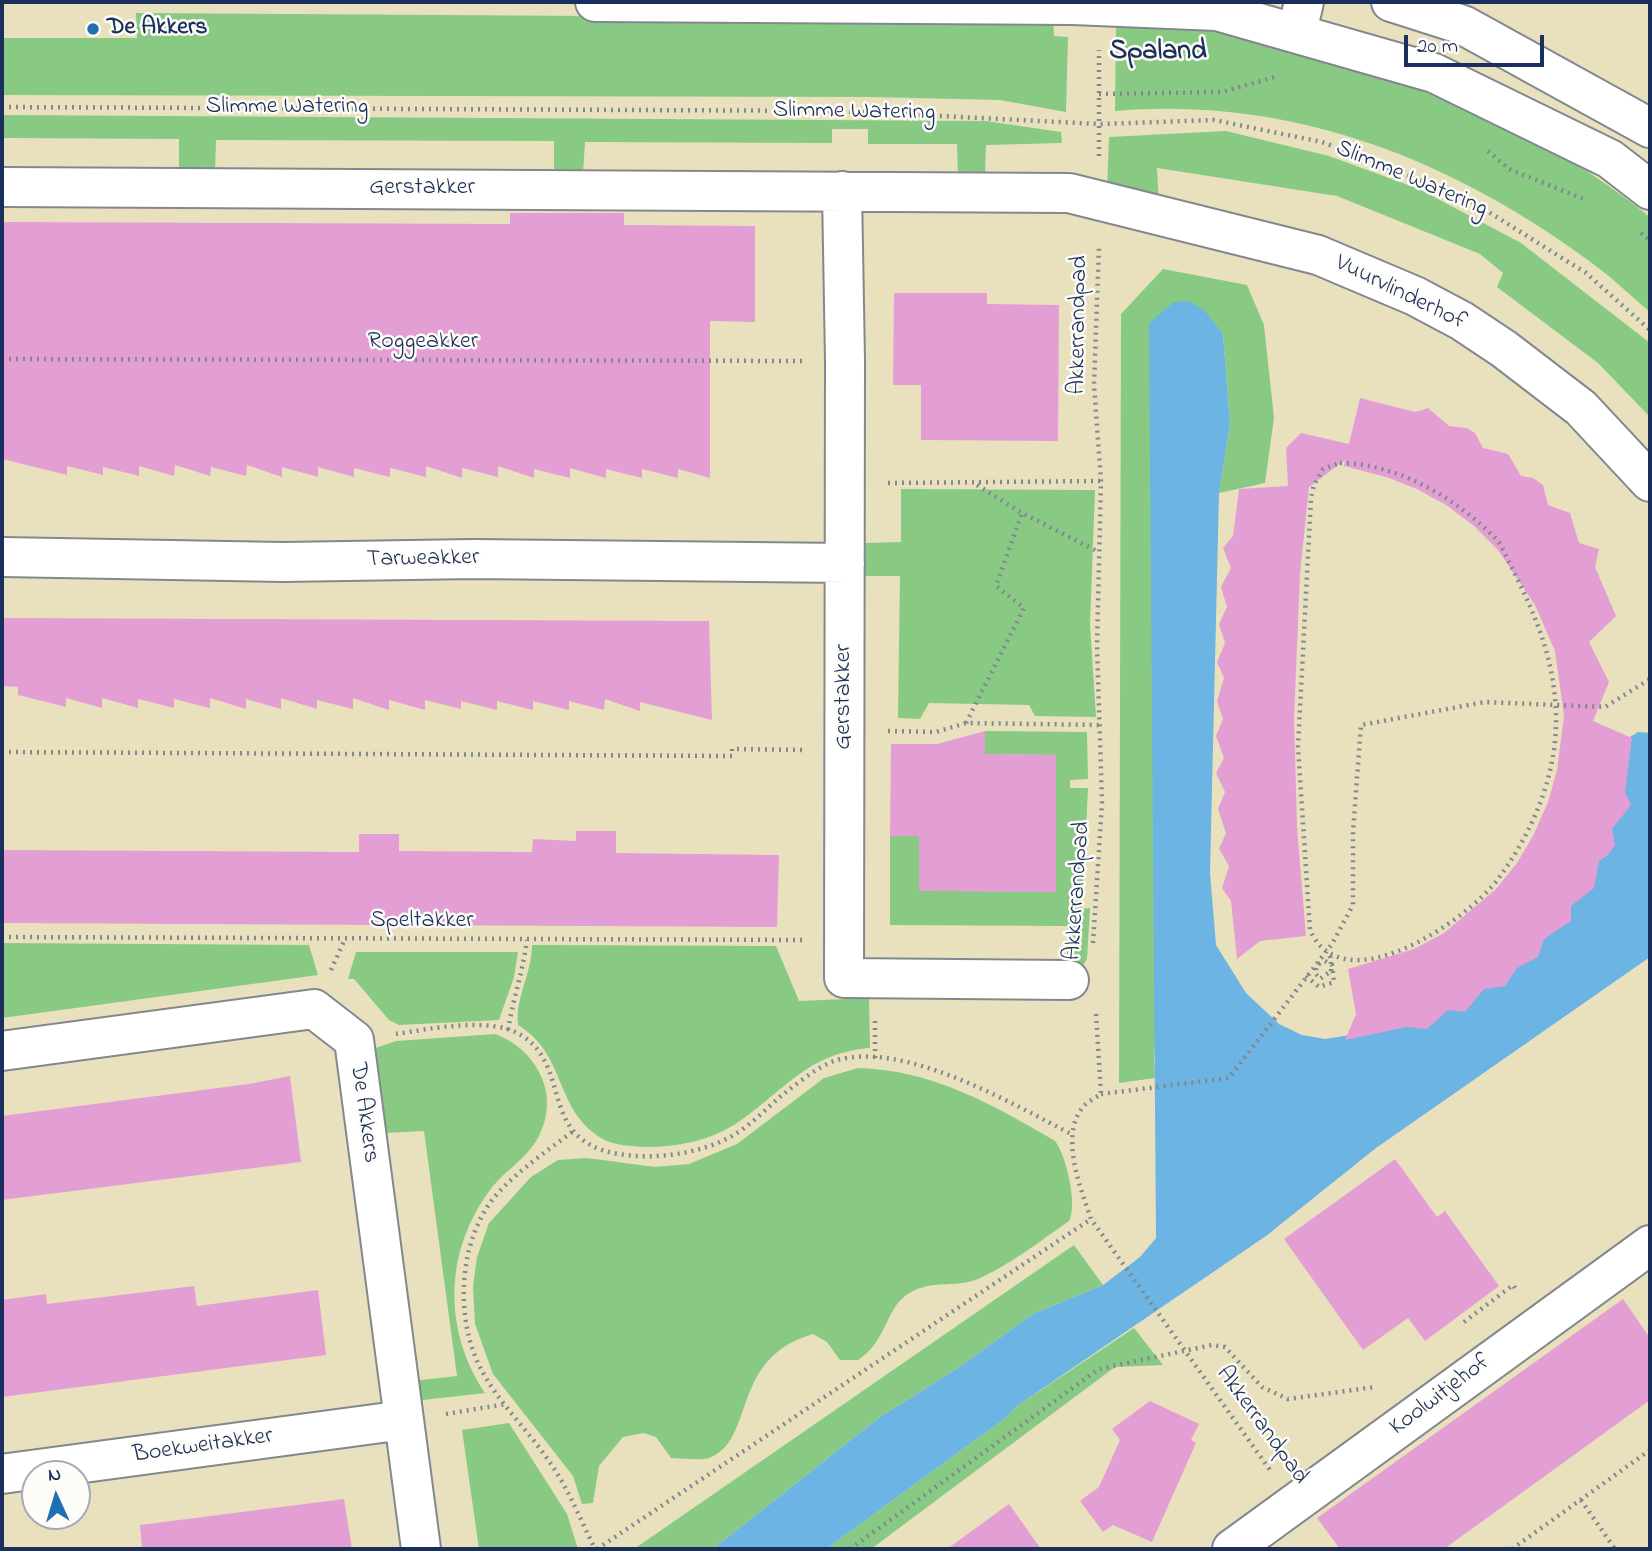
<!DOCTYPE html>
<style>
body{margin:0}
#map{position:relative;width:1652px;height:1551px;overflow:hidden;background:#e9e1be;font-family:"Indie Flower",sans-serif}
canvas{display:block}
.frame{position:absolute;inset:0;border:4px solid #1b2f5e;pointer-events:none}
.north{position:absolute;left:21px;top:1460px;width:70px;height:70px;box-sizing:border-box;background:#fdfcf7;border:2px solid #a3aaba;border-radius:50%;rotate:356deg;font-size:19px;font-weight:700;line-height:28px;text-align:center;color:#1b2f5e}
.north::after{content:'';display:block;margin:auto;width:24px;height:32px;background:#1f6fb2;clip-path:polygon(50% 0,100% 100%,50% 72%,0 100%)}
.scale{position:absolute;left:1404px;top:35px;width:140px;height:32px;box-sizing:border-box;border:4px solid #1b2f5e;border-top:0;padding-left:9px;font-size:21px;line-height:24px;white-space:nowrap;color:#1b2f5e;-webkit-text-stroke:5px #fdfcf7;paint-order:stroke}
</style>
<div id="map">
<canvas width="1652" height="1551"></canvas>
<div class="frame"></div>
<div class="north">N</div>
<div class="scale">20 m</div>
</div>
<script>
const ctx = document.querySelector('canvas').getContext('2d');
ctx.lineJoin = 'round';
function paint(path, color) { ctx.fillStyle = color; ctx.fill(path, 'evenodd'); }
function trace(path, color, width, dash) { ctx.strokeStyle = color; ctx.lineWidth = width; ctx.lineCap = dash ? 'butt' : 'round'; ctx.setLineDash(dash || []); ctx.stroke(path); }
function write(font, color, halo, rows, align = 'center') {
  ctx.font = font + ' "Indie Flower",sans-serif'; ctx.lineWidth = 5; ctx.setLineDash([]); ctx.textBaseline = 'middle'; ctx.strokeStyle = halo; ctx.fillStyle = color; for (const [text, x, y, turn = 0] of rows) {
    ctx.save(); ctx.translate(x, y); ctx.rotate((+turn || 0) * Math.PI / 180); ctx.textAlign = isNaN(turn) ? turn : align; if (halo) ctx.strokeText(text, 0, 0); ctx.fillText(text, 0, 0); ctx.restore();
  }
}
const green = new Path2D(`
 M 136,13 L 1053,19 L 1054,36 L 1068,37 L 1066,112 L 1000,100 L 868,97 L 2,95 L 2,38 L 137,38 Z
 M 1116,23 C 1147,25 1179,26 1211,30 C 1242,34 1274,43 1304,51 C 1433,83 1546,134 1650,217 L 1650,312 C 1629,294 1608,274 1585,258 C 1447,157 1287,96 1115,111 Z
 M 2,115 L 986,121 L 1061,132 L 1062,143 L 986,145 L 985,176 L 958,177 L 957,144 L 868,144 L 868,129 L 832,129 L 832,143 L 585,142 L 583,174 L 554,174 L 554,141 L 216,140 L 215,173 L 179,172 L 179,139 L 2,138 Z
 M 1226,131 L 1329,156 L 1419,189 L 1521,243 L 1650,343 L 1650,417 L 1598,363 L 1497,287 L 1503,273 L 1480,254 L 1337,196 L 1157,168 L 1159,203 L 1107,191 L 1109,137 Z
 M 1163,269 L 1247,285 L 1264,325 L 1274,418 L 1265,483 L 1219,493 L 1230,423 L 1223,334 L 1154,1056 L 1155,1078 L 1119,1083 L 1121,314 Z
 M 901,489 L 1095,490 L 1090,625 L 1096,717 L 1035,716 L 1029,705 L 929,703 L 920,719 L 898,718 L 900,576 L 862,576 L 862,543 L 901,542 Z
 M 985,731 L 1087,732 L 1088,779 L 1070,780 L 1070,788 L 1088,788 L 1083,891 L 1070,893 L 1070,900 L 1082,900 L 1082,909 L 1090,908 L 1087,959 L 1078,973 L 1067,975 L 1067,926 L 890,925 L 890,836 L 919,836 L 1055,892 L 1056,755 L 985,754 Z
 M 2,943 L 309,945 L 318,975 L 2,1018 Z
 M 532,945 L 776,946 L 799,1001 L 869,998 L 870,1048 C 806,1053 783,1093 734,1125 C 708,1141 677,1147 647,1147 C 632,1146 614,1146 601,1138 C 554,1109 567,1055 518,1025 C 515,998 532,973 532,945 Z
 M 356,952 L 518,952 L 514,977 L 499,1020 L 399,1025 L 389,1020 L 354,979 L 348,979 Z
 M 495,1034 C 536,1049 561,1094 539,1136 C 527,1159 505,1170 490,1190 C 444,1252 443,1330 485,1393 L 414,1401 L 412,1381 L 457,1376 L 424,1131 L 384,1133 L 373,1049 L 396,1041 Z
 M 858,1068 C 932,1070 992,1104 1055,1141 C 1066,1154 1078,1206 1069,1221 C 1040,1241 1010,1265 978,1279 C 954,1289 929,1278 905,1296 C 885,1312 886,1342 858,1360 L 840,1360 L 827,1342 L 813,1334 C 729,1358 756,1441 709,1458 C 698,1461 682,1458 671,1458 L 656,1437 L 644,1433 L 623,1437 L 599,1466 L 593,1503 L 582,1504 L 573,1476 L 493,1374 L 475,1324 L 473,1287 L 477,1257 L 489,1223 L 531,1177 L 558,1160 L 587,1158 L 655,1167 L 689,1164 L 737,1144 L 824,1078 Z
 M 1074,1245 L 1103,1285 L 1033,1314 L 955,1370 L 880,1417 L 713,1549 L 634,1549 Z
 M 1134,1328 L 1163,1365 L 1115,1367 L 871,1549 L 826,1549 L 1004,1419 L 1017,1406 Z
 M 509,1423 L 567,1514 L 578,1549 L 479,1549 L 462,1430 Z`);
const water = new Path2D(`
 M 1188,301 L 1204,310 L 1223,334 L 1230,423 L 1219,493 L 1210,873 L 1216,945 L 1246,993 L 1279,1024 L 1302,1035 L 1325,1039 L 1395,1028 L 1620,793 L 1630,737 L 1638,732 L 1650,733 L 1650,957 L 1376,1148 L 1266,1236 L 1017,1406 L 1004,1419 L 826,1549 L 713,1549 L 880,1417 L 955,1370 L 1033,1314 L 1103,1285 L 1140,1257 L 1156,1238 L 1149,323 L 1174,302 Z`);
const building = new Path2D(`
 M 510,213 L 624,213 L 624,225 L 755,226 L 755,322 L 710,321 L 710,478 L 678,469 L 678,478 L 642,469 L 642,478 L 606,469 L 606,478 L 570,468 L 570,478 L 534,469 L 534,478 L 498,466 L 498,477 L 462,468 L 462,478 L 426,466 L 426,477 L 390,468 L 390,477 L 354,468 L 354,477 L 318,467 L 318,477 L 282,467 L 282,477 L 247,465 L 246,476 L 211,467 L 210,476 L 175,465 L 174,476 L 139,466 L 139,476 L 103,467 L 103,475 L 67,466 L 67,475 L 2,459 L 2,222 L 510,224 Z
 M 894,293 L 987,293 L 987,304 L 1059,305 L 1058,441 L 921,440 L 921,385 L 893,385 Z
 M 1360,398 L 1415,412 L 1428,408 L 1449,426 L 1467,428 L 1475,433 L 1483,448 L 1508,454 L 1521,476 L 1533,478 L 1543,485 L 1548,505 L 1570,513 L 1579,543 L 1599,549 L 1595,567 L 1616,616 L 1589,642 L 1609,682 L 1593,721 L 1632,738 L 1625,792 L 1631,805 L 1612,829 L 1615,845 L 1608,855 L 1599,861 L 1594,888 L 1571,906 L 1571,921 L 1544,939 L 1538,957 L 1517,968 L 1505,986 L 1484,989 L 1465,1012 L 1448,1010 L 1427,1029 L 1407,1027 L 1345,1040 L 1356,1014 L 1348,969 L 1414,949 L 1444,933 L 1496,889 L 1517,863 L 1534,834 L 1548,802 L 1557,770 L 1564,716 L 1555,651 L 1535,605 L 1498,550 L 1474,526 L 1446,505 L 1417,489 L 1386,477 L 1344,466 L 1345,460 L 1309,487 L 1300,574 L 1294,719 L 1297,827 L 1306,936 L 1260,941 L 1237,959 L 1231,901 L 1222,888 L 1229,866 L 1219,849 L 1226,833 L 1218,809 L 1225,792 L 1216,773 L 1224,758 L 1216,736 L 1223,719 L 1217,701 L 1224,678 L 1217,662 L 1225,643 L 1219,624 L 1227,607 L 1221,587 L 1231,568 L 1223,548 L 1233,536 L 1239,489 L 1288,486 L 1286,448 L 1301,433 L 1349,444 Z
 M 2,618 L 709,621 L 712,720 L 640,702 L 640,711 L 605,699 L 604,710 L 569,701 L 569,710 L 533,701 L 533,710 L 497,701 L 497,710 L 461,701 L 461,709 L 425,700 L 425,710 L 389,700 L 389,710 L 353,698 L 353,709 L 317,700 L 317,709 L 281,698 L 281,709 L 246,699 L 246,709 L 210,698 L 210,708 L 174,699 L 174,708 L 138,699 L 138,708 L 102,698 L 102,708 L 66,698 L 66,707 L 18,695 L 18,687 L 2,686 Z
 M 985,731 L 985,754 L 1056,755 L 1056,892 L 919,891 L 919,836 L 890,836 L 891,744 L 937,744 Z
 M 576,831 L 616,831 L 616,853 L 779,855 L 777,927 L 2,923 L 2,850 L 359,852 L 359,834 L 399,834 L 399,851 L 532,852 L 533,839 L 576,841 Z
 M 290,1076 L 301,1162 L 2,1200 L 2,1116 L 249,1084 Z
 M 1395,1159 L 1437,1217 L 1445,1211 L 1499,1286 L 1425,1341 L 1408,1318 L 1363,1350 L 1284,1239 Z
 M 194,1286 L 197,1306 L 318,1290 L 326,1355 L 2,1397 L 2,1300 L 46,1294 L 47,1304 Z
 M 1623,1299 L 1650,1338 L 1650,1400 L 1444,1549 L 1340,1549 L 1317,1518 Z
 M 1150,1401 L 1199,1424 L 1191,1440 L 1196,1443 L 1152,1542 L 1113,1525 L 1103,1532 L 1080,1501 L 1099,1487 L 1120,1440 L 1112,1429 Z
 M 344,1499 L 352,1549 L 142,1549 L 140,1525 Z
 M 1009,1504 L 1041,1549 L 947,1549 Z`);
const path = new Path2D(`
 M 1099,94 L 1222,92 L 1278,76
 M 2,107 L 840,111 L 1099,124 L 1214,120 L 1322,142 L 1468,199 L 1586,273 L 1650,330
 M 1488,151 L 1509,169 L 1586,200
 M 1099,156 L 1099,50
 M 1641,233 L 1650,240
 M 2,359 L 802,361
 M 888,483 L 1101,481
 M 977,485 L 1022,513 L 1099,552
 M 966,723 L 1024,608 L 996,586 L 1022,513
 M 888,731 L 936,732 L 966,723 L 1100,725
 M 2,752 L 732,756 L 732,749 L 802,750
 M 2,937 L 802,940
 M 1093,943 L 1102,803 L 1097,646 L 1101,481 L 1094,385 L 1099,246
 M 1330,956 L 1331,960
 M 331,970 L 345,939
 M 1306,976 L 1319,987 L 1334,982 L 1332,965 L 1325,961 L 1317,965 L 1315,973 L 1320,979 L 1331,971
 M 1096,1014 L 1101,1094 C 1095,1098 1087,1102 1083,1107 C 1059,1136 1081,1189 1091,1219 L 1270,1470
 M 875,1021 L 875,1058
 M 508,1030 C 513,999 523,971 527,940
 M 396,1034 C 429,1029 491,1016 521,1035 C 573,1067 537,1140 618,1154 C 654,1160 700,1154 732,1136 C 750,1126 766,1109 781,1096 C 797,1084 815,1068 834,1061 C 902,1039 1013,1104 1073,1135
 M 1101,1094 L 1229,1078 L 1332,944 L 1353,905 L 1353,832 L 1361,725 L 1485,702 L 1605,707 L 1650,679
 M 572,1132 C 547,1151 520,1169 498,1193 C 458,1237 454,1318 481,1369 C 499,1404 530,1432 551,1464 C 569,1490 581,1521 595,1549
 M 1464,1322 L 1513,1285 L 1515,1288
 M 446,1414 L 506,1404
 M 1581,1500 L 1615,1549
 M 597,1549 L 1091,1219
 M 850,1549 L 1099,1369 L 1212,1345 L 1225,1347 L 1262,1387 L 1288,1399 L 1375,1387
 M 1512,1549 L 1650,1450`);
const street = new Path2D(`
 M 1297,32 L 1304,2
 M 2,187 L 1069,193 L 1318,255 L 1415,296 L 1462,321 L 1504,349 L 1581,408 L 1650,482
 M 842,191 L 845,361 L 844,978 L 1069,980
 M 2,557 L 283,562 L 473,559 L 845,563
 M 2,1051 L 314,1009 L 354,1040 L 421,1549
 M 2,1474 L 404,1420
 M 1232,1549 L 1650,1245`);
const secondary = new Path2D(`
 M 595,2 L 1073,5 L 1217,11 L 1434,73 L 1610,159 L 1650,190
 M 1391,2 L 1463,25 L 1650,128`);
const pathBridge = new Path2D(`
 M 1340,463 C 1397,463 1458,499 1497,540 C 1503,547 1507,559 1512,568 C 1536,616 1554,659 1556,713 C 1558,773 1533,832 1498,879 C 1467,921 1343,1005 1310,930 L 1298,747 L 1311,498 L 1314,485 L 1323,469 Z
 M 1331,971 L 1331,960`);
const markers = [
 [93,29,7,"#1f6fb2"]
];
const poiNames = [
 ["De Akkers",107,29]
];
const streetNames = [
 ["Slimme Watering",287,108],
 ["Slimme Watering",854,113,1],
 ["Slimme Watering",1411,180,23],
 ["Gerstakker",422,189],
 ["Vuurvlinderhof",1400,294,26],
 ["Akkerrandpad",1080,325,-89],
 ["Roggeakker",423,343],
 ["Tarweakker",423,560,-1],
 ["Gerstakker",845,697,-90],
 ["Akkerrandpad",1079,891,-86],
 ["Speltakker",422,922],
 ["De Akkers",363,1113,82],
 ["Koolwitjehof",1441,1396,-37],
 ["Akkerrandpad",1261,1426,54],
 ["Boekweitakker",203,1447,-8]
];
const quarterNames = [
 ["Spaland",1158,53]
];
paint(green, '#88ca83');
paint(water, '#6cb4e4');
paint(building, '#e39ed4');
trace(street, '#82888e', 42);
trace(secondary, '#82888e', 42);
trace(path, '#82888e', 4.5, [2, 5]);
trace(street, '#fff', 38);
trace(secondary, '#fff', 38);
trace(pathBridge, '#82888e', 4.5, [2, 5]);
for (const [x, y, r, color] of markers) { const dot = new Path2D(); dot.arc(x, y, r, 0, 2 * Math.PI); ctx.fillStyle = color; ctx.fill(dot); trace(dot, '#fdfcf7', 2.5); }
write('bold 24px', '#1b2f5e', '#fdfcf7', poiNames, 'left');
write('24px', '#1b2f5e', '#fdfcf7', streetNames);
write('bold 28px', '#1b2f5e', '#fdfcf7', quarterNames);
</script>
